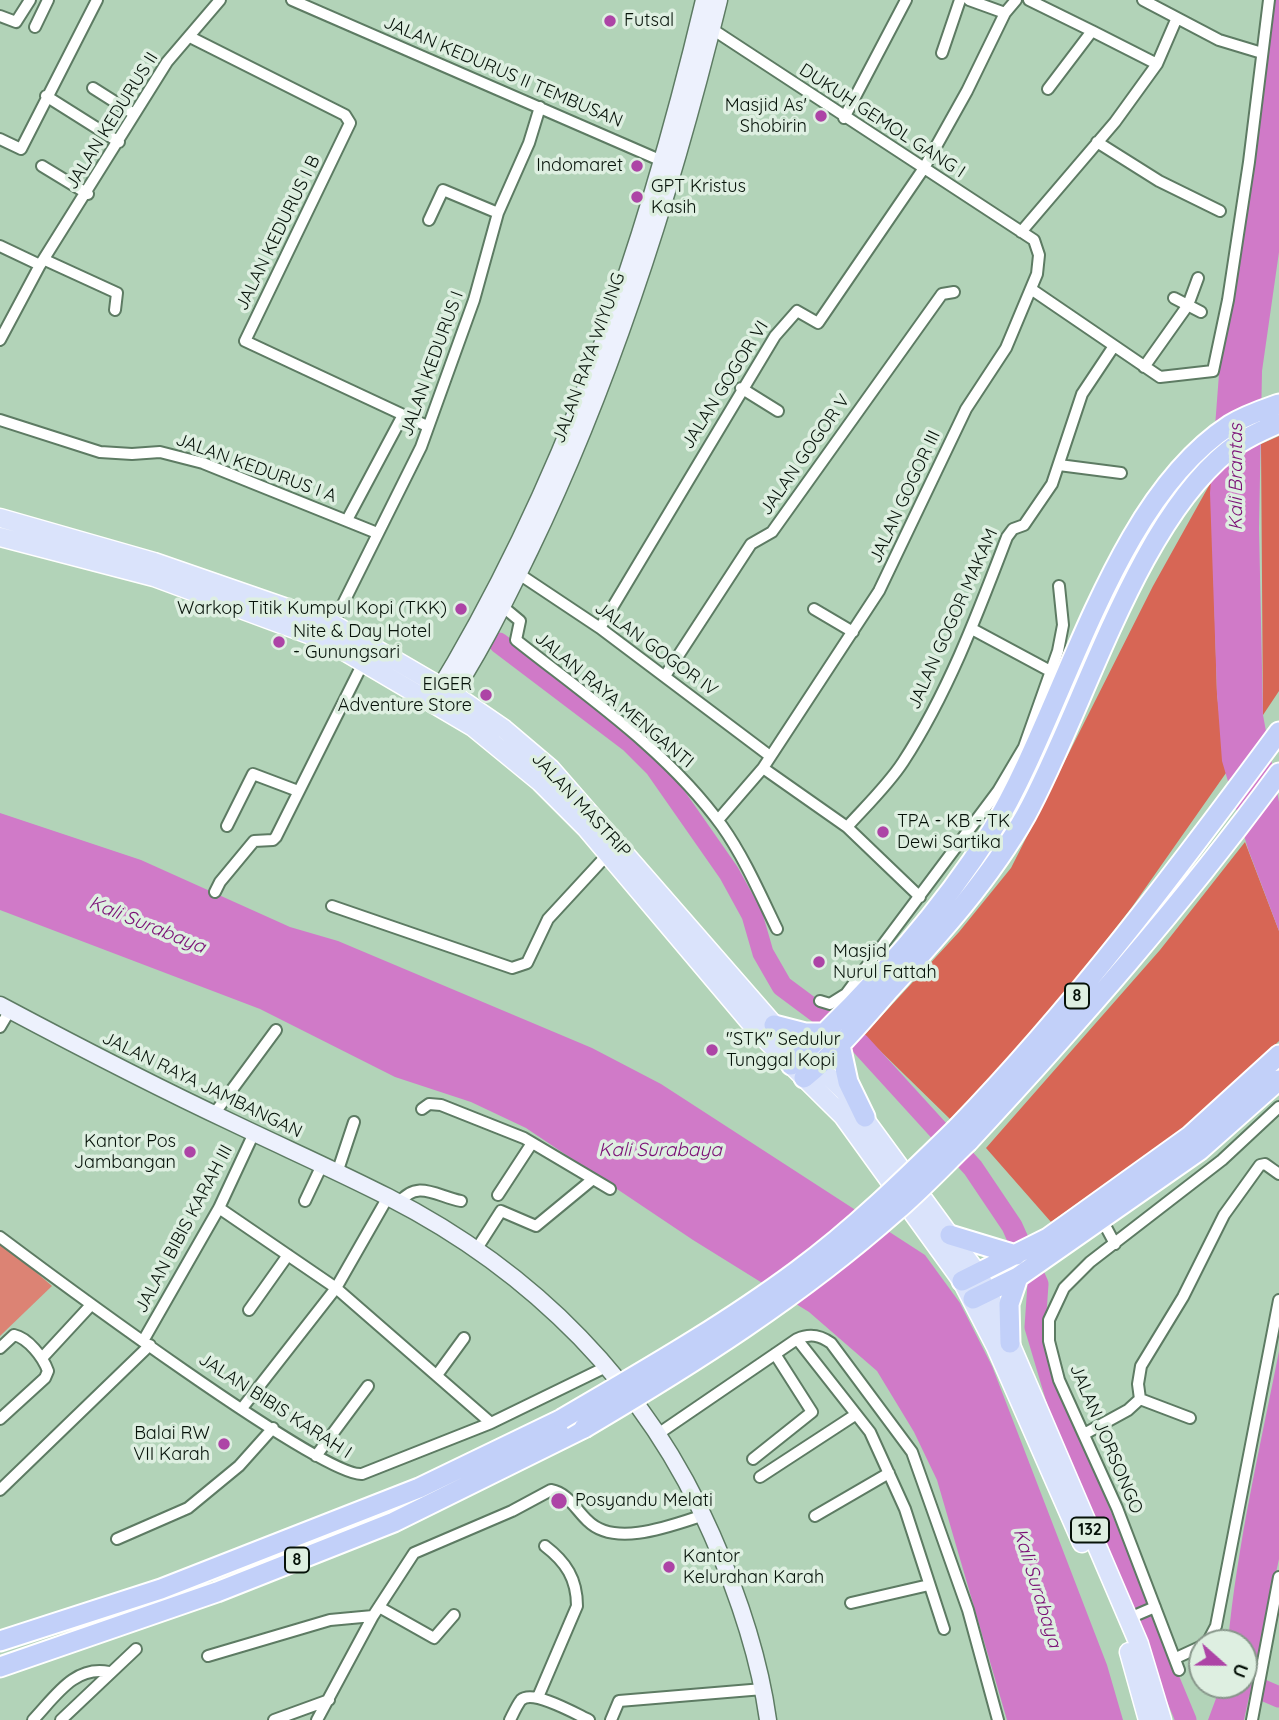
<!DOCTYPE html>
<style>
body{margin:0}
#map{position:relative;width:1279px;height:1720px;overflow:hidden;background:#b2d3b8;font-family:Quicksand,sans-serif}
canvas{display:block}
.north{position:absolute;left:1188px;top:1629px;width:70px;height:70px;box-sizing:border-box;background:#deefe1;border:2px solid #88978b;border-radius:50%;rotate:111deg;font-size:19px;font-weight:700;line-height:28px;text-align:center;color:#061209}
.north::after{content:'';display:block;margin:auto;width:24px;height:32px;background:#ad44a6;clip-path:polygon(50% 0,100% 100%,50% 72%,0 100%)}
</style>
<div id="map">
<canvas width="1279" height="1720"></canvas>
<div class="north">U</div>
</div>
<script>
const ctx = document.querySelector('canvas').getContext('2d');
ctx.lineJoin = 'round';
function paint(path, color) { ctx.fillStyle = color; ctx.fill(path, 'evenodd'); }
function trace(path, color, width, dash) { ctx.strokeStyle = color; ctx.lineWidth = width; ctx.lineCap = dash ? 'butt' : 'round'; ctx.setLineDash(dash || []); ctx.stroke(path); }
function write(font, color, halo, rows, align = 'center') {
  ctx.font = font + ' Quicksand,sans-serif'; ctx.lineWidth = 7; ctx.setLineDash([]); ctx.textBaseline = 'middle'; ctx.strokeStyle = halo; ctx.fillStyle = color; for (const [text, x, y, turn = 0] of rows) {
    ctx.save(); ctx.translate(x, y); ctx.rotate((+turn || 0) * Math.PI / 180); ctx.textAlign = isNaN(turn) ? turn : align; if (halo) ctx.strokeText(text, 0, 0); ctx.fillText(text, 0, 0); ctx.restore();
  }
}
const green = new Path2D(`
 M 0,1241 L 52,1286 L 0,1336 Z`);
const forest = new Path2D(`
 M 1279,436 L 1279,691 L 1263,715 L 1261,444 Z
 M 1211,482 L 1217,694 L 1226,773 L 1132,907 L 1031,1037 L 950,1119 L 864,1035 L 959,932 L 1011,868 L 1153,586 Z
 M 1245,842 L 1279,931 L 1279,1041 L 1199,1118 L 1051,1222 L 986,1148 L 1160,950 Z`);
const water = new Path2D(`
 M 1273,0 L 1279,0 L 1279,252 L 1262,371 L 1259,528 L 1263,715 L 1279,802 L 1279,931 L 1248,849 L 1222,761 L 1217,694 L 1210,493 L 1219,374 L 1254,159 Z
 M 0,813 L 141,860 L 290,927 L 338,941 L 592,1048 L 661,1084 L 925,1255 L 960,1303 L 992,1366 L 1107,1665 L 1123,1720 L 1007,1720 L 937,1480 L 914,1432 L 877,1371 L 809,1312 L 693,1240 L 526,1128 L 471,1102 L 395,1077 L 260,1009 L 0,910 Z
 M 1279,1351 L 1279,1559 L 1244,1720 L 1208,1720 L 1221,1685 L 1244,1685 L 1244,1643 L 1228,1643 C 1237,1545 1260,1448 1279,1351 Z`);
const river = new Path2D(`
 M 499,643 L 631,743 L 655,767 L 729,873 L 752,915 L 763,953 L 782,986 L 860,1044 L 973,1168 L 1012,1226 L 1038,1284 L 1035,1327 L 1066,1431 L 1186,1720
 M 1244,1682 L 1279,1697`);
const street = new Path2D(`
 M 292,0 L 662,161
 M 969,0 L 1005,13
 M 1029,0 L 1092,31 L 1048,89
 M 1143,0 L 1219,40 L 1262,53
 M 0,16 L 16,22 L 30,0
 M 35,27 L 48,0
 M 712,29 L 1034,240 L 1039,255 L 1037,274 L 1006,348 L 966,409 L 879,591 L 763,768 L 718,820
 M 1092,31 L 1157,64
 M 190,37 L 345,115 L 350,123 L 245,341 L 427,426
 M 942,53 L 960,0
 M 93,88 L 134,114
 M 46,96 L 119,142
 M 844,118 L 906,0
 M 0,139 L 21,149 L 97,0
 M 1097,142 L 1159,181 L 1220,211
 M 42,166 L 88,194
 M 429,220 L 443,190 L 498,213
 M 1021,232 L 1115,122 L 1157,64 L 1176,20
 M 0,246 L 40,265
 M 45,260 L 117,293 L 115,310
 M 1031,289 L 1160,377 L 1213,371 L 1228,300 L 1249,162 L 1269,0
 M 1174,298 L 1201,312
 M 0,340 L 40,265 L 167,62 L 220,0
 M 1144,367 L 1188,305 L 1198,278
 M 741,388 L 778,411
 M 0,420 L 100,452 L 132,454 L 160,452 L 203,463 L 377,533
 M 1059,465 L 1121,473
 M 347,520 L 403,415
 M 519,574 L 600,628 L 770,756
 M 502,606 L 520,621 L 516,640 C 588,697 668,751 722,826 C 744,857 760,894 777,929
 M 814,609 L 853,632
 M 333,624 L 421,447 L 474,300 L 498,213 L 529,143 L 540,107
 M 600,628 L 775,336 L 797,311 L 818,323 L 924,168 L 967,91 L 1005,13 L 1016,0
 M 972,629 L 1052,672
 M 665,676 L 751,544 L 772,532 L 942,294 L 954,292
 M 763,768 L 847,827 L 920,897
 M 227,826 L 253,774 L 298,791
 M 847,827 C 866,806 888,785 903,762 C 948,693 978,613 1007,537 L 1013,529 L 1024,525 L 1052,484 L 1082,394 L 1114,346
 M 215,892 L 220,882 L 254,841 L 273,840 L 276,837 L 364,661
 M 332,906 L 512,968 L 527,963 L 548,919 L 608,854
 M 820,1001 L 830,1004 L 846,994 L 998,791 L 1024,747 L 1058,651 L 1063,625 L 1059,586
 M 0,1027 L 10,1010
 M 422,1109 L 429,1104 L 441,1105 L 524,1138 L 610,1189
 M 214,1114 L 276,1030
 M 337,1173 L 354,1122
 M 498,1195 L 532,1143
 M 305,1201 L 322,1165
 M 399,1203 C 417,1179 436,1196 461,1201
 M 219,1208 L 336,1288 L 491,1423
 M 1100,1216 L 1115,1244
 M 0,1237 C 48,1273 323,1478 362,1474 L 491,1423 L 608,1366
 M 476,1250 L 501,1211 L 536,1226 L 593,1179
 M 249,1310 L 288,1255
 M 797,1339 L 870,1432 L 905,1509 L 944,1629
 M 143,1341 L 219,1208 L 254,1133
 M 0,1348 L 14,1335 C 28,1338 43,1357 48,1371 L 45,1378 L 0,1419
 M 42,1358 L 91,1305
 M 437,1375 L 464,1338
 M 1140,1399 L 1138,1384 L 1141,1366 L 1183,1297 L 1224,1215 L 1260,1165 L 1265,1164 L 1279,1174
 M 243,1407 L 336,1288 L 388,1197
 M 1086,1433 L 1128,1410 L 1140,1399 L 1190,1418
 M 658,1434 L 797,1339 C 810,1333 820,1335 831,1343 L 912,1452 L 968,1610 L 998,1720
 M 316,1456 L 368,1386
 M 753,1459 L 812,1412 L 775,1354
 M 760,1477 L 855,1415
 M 0,1490 L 150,1345
 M 815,1516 L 889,1473
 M 117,1539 L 188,1508 L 239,1466 L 273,1428
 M 851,1603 L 929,1585
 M 379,1607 L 434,1638 L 454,1615
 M 1127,1619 L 1155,1607
 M 1207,1643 L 1216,1626 L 1279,1300
 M 208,1656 L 330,1620 L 373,1616
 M 1176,1658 L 1202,1646
 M 1179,1670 L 1117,1508 L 1059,1380 L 1049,1341 L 1049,1320 L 1064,1288 L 1090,1262 L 1222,1160 L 1279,1107
 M 538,1697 L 577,1606 C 577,1579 566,1562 545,1546
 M 33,1720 C 55,1697 74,1665 109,1672
 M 61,1720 L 136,1649
 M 274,1720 L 329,1700
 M 317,1720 L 373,1616 L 414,1553 L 512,1511 L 551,1490 C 568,1493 576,1510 588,1521 C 615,1548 673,1525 704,1515
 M 510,1720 C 513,1714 517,1705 521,1700 C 533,1689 576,1714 589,1720
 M 611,1720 L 619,1701 L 763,1689
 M 1252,1720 L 1279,1577`);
const secondary = new Path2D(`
 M 432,701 C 564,486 646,245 704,0
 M 446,703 C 479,656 505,601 530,550 C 614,376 673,188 719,0
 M 0,1005 C 77,1046 154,1086 233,1123 C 285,1148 337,1171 388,1197 C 533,1271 647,1385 712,1535 C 738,1594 759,1655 768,1720`);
const primary = new Path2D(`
 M 0,518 L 154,562 L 333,624 L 453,694 L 504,729 L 550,768 L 774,1025 L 844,1091 L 978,1274 L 988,1292 L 1139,1644 L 1162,1720
 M 0,537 L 154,577 L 327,641 L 473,727 L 540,782 L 586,828 L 759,1033 L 843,1116 L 962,1281 L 996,1347 L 1082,1543
 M 1129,1652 L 1148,1720`);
const highway = new Path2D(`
 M 774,1025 L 805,1033 L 824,1033
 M 840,1045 L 848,1082 L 865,1117
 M 791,1065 C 865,996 937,918 991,832 C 1065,712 1110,503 1230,425 C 1246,415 1262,410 1279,404
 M 804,1078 C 836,1052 862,1021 889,990 C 938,936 990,879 1026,815 C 1084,709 1135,526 1228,451 C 1243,439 1261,431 1279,423
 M 956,1129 C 1075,1006 1177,870 1279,732
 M 968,1142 C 1079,1022 1182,905 1279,773
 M 950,1235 L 1016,1255
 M 962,1281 L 1048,1238 L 1190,1136 L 1279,1055
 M 973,1299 L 1018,1277 L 1200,1150 L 1279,1080
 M 1010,1343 L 1009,1304 L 1018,1277
 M 0,1641 L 161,1589 L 419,1488 L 562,1419
 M 0,1667 L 217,1592 L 394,1522 L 584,1428`);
const highwayBridge = new Path2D(`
 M 562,1419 C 642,1372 723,1326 797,1271 C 854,1229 905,1179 956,1129
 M 584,1428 C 693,1364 800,1296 895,1212 C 921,1190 944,1165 968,1142`);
const markers = [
 [610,21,7,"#ad44a6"],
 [821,116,7,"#ad44a6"],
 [637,166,7,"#ad44a6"],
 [637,197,7,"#ad44a6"],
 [461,609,7,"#ad44a6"],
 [279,642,7,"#ad44a6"],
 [486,695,7,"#ad44a6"],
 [883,832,7,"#ad44a6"],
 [819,962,7,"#ad44a6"],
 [712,1050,7,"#ad44a6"],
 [190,1152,7,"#ad44a6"],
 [224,1444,7,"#ad44a6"],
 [559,1501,9,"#ad44a6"],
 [669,1567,7,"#ad44a6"]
];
const shields = [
 [1077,996,24],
 [1090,1530,38],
 [297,1560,24]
];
const shieldNames = [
 ["8",1077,996],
 ["132",1090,1530],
 ["8",297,1560]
];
const poiNames = [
 ["Futsal",624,21],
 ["Masjid As'",807,106,"right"],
 ["Shobirin",807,127,"right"],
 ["Indomaret",623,166,"right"],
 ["GPT Kristus",651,187],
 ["Kasih",651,208],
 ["Warkop Titik Kumpul Kopi (TKK)",447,609,"right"],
 ["Nite & Day Hotel",293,632],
 ["- Gunungsari",293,653],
 ["EIGER",472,685,"right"],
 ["Adventure Store",472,706,"right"],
 ["TPA - KB - TK",897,822],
 ["Dewi Sartika",897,843],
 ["Masjid",833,952],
 ["Nurul Fattah",833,973],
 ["\"STK\" Sedulur",726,1040],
 ["Tunggal Kopi",726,1061],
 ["Kantor Pos",176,1142,"right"],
 ["Jambangan",176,1163,"right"],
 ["Balai RW",210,1434,"right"],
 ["VII Karah",210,1455,"right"],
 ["Posyandu Melati",575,1501],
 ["Kantor",683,1557],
 ["Kelurahan Karah",683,1578]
];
const streetNames = [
 ["JALAN KEDURUS II TEMBUSAN",503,72,23],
 ["JALAN KEDURUS II",112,121,-58],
 ["DUKUH GEMOL GANG I",882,121,33],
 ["JALAN KEDURUS I B",278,233,-64],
 ["JALAN RAYA WIYUNG",589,358,-70],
 ["JALAN KEDURUS I",432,364,-70],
 ["JALAN GOGOR VI",725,385,-58],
 ["JALAN GOGOR V",805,455,-55],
 ["JALAN KEDURUS I A",256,468,20],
 ["JALAN GOGOR III",905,497,-65],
 ["JALAN GOGOR MAKAM",953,619,-66],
 ["JALAN GOGOR IV",656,649,36],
 ["JALAN RAYA MENGANTI",614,700,40],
 ["JALAN MASTRIP",581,805,47],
 ["JALAN RAYA JAMBANGAN",202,1085,26],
 ["JALAN BIBIS KARAH III",184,1229,-62],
 ["JALAN BIBIS KARAH I",275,1406,33],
 ["JALAN JORSONGO",1106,1439,67]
];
const waterNames = [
 ["Kali Brantas",1236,477,-90],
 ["Kali Surabaya",147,925,22],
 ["Kali Surabaya",660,1150],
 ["Kali Surabaya",1037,1588,73]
];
paint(green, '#dc8374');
paint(forest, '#d76655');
paint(water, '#d07ac8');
trace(river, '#d07ac8', 21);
trace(street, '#5d7b63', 14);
trace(secondary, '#5d7b63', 19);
trace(primary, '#fff', 21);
trace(highway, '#fff', 23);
trace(street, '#fff', 10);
trace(secondary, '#edf1fd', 16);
trace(primary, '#dae3fb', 18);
trace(highway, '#c2d0f9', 19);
trace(highwayBridge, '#fff', 23, []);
trace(highwayBridge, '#c2d0f9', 19);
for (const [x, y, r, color] of markers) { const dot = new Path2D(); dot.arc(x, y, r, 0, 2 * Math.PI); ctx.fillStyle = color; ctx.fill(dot); trace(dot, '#deefe1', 2.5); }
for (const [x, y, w] of shields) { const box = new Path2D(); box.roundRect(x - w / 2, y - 12.5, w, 25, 5); ctx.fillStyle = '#deefe1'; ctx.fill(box); trace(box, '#061209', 2); }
write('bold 16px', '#061209', null, shieldNames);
write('18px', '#061209', '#deefe1', poiNames, 'left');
write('18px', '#061209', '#deefe1', streetNames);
write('italic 19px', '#7a0e75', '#deefe1', waterNames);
</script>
